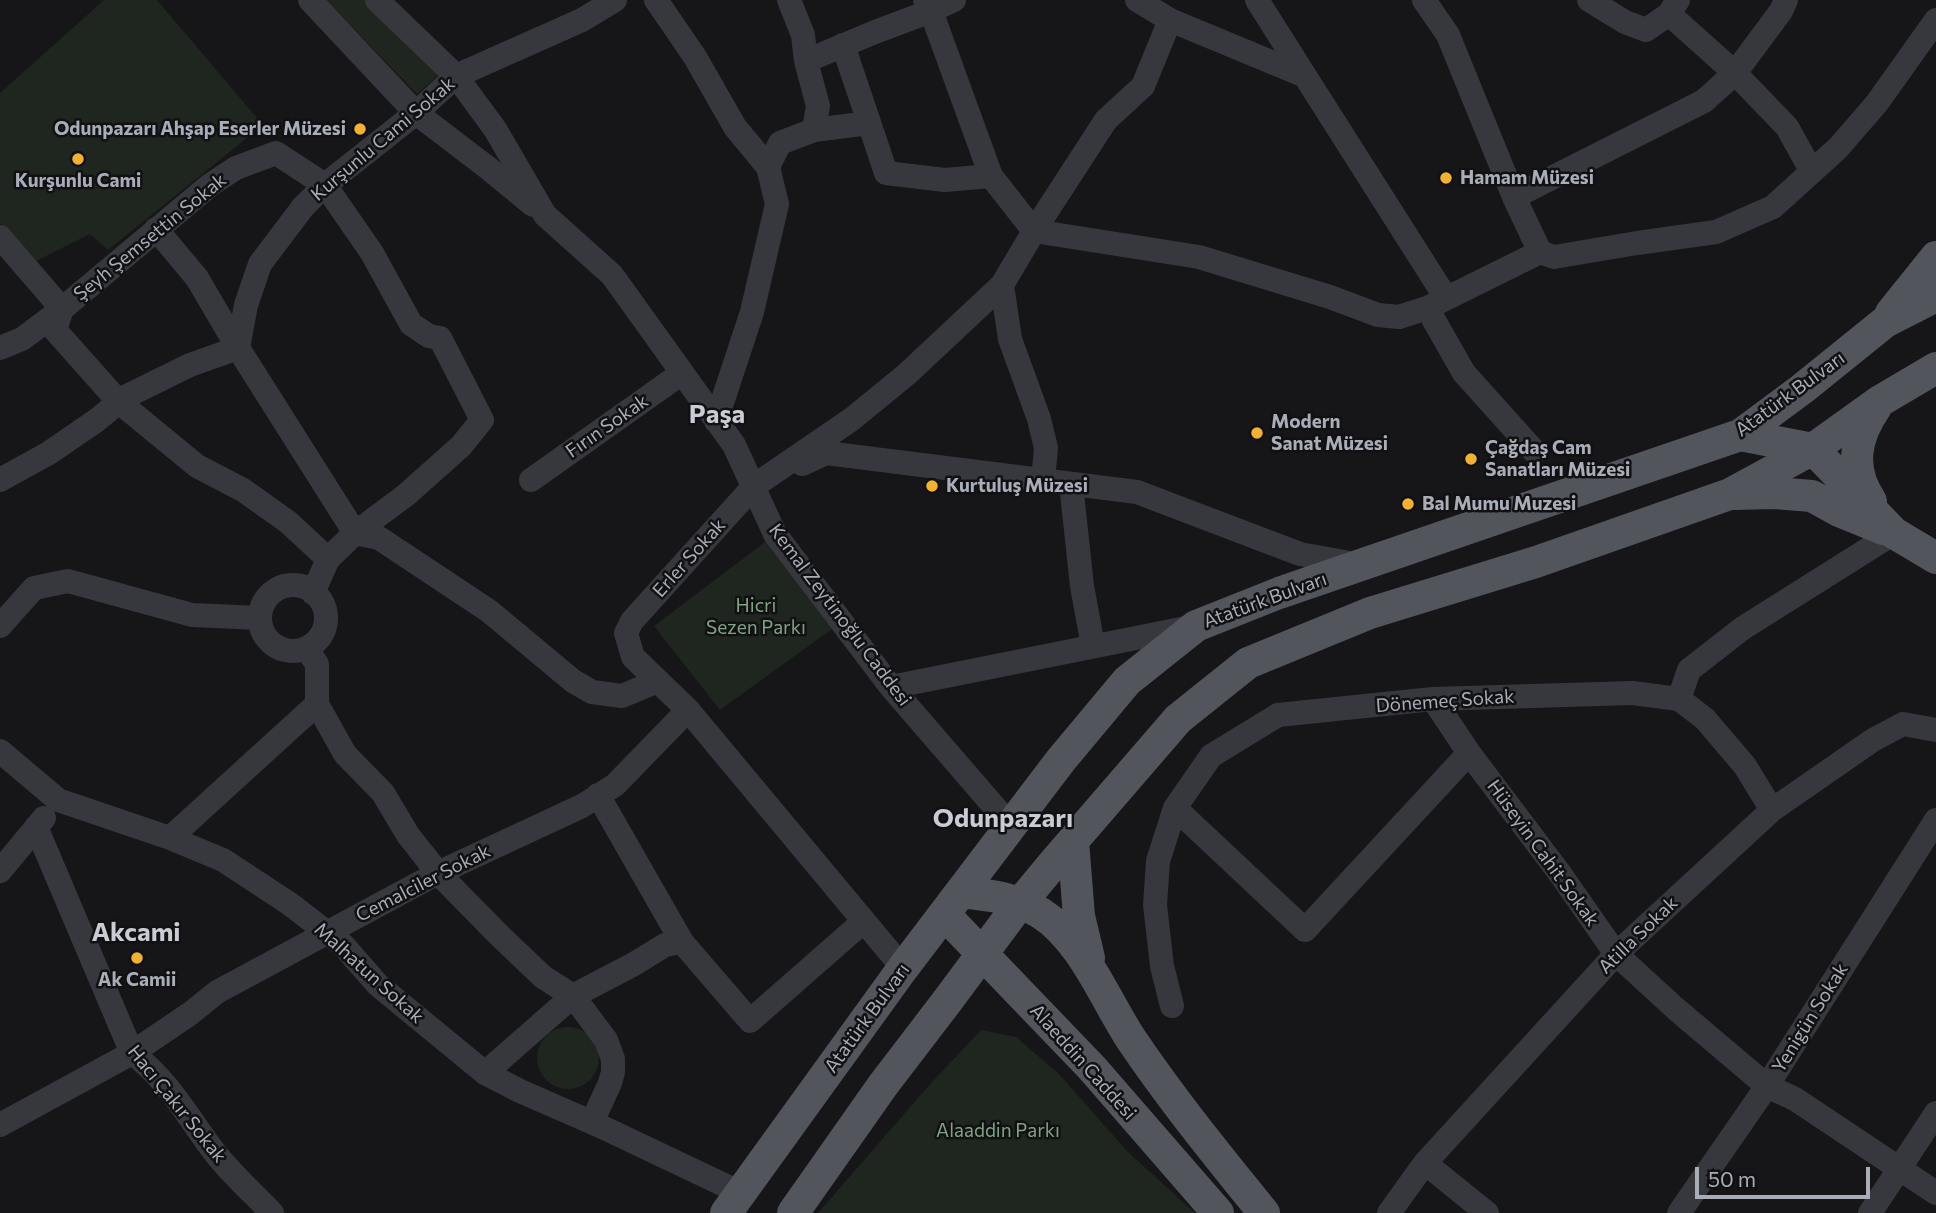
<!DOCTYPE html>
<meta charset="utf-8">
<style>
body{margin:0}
#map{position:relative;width:1936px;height:1213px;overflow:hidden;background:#161618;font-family:Commissioner,sans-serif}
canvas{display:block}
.scale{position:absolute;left:1695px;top:1167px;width:175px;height:32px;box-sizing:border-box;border:4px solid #a8adb8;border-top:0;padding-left:9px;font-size:21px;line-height:24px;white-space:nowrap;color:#a8adb8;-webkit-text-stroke:5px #111113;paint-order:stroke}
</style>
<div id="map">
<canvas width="1936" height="1213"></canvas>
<div class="scale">50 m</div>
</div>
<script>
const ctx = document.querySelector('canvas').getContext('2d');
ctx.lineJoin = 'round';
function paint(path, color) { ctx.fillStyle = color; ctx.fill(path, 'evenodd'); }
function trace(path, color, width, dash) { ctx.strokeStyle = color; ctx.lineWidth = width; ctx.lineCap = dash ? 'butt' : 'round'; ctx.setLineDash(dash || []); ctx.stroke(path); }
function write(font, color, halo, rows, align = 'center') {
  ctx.font = font + ' Commissioner,sans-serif'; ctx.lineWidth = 5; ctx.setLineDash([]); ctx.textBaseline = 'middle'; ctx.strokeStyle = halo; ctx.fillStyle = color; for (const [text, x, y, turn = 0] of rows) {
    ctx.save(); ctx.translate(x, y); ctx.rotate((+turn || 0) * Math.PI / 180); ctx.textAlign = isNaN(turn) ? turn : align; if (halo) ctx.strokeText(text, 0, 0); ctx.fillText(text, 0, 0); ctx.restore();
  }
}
const green = new Path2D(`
 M 104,0 L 157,0 L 263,125 L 108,250 L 90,234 L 32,263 L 0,223 L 0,93 Z
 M 326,0 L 372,0 L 443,71 L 417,94 Z
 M 769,539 L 832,629 L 720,710 L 654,626 Z
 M537 1058a31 31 0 1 1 62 0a31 31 0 1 1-62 0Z
 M 981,1030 L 1016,1037 L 1059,1074 L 1128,1152 L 1195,1213 L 818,1213 L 932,1082 Z`);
const minor = new Path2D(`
 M 310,0 L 416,113 L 488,168 L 533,205
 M 377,0 L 456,76 L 495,129 L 545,215 L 612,275 L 734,445 L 775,534 L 891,687 L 1011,826
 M 656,0 L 695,57 L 735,127 L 768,167
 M 925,0 L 931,11 L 954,0
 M 1137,0 L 1170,20 L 1305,76 L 1446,298
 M 1257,0 L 1305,76
 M 1424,0 L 1448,35 L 1514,197 L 1540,252
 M 1589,0 L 1625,22 L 1646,30 L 1669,14
 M 1678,0 L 1669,14 L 1735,73 L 1787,127 L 1812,172
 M 843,45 L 886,173 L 945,180 L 991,176 L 1034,231 L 1199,257 L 1330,297 L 1378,315 L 1399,317 L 1427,308 L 1540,252 L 1554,257 L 1637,243 L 1716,232 L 1773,207 L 1838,148 L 1877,103 L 1936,20
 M 806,61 L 875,32 L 931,11 L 991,176
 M 814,130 L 869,123
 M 1514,197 L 1704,101 L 1735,73 L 1781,11 L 1786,0
 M 0,237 L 62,309 L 55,330 L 119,402 L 197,466 L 243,490 L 288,522 L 328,559
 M 1002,285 L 1010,339 L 1039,419 L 1046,448 L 1043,480
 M 1427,308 L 1464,373 L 1535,452
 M 0,348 L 22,339 L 62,309 L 210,185 L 236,168 L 276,153 L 325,185 L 372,253 L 411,324 L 429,336 L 440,338 L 482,420 L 461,446 L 406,495 L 355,533 L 238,348 L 246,305 L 260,264 L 303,207 L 325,185 L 416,113 L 456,76 L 582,20 L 615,0
 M 716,421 L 752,312 L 777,204 L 768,167 L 780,143 L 814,130 L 818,106 L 806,61 L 803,35 L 789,0
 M 802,464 L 826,453 L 1137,492 L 1300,554 L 1361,565
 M 0,480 L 49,453 L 97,420 L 125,397 L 190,365 L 238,348 L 197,278 L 156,229
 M 531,480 L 682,373
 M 1071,484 L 1082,586 L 1093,646
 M260 618a33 33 0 1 1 66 0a33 33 0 1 1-66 0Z
 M 313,593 L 328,559 L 355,533 L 379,538 L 489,611 L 573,681 L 592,692 L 622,696 L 658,681
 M 0,626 L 34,588 L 68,581 L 192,615 L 260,618
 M 891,687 L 1196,626
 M 1433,699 L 1469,753 L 1561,875 L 1616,954 L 1676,1009 L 1767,1086 L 1795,1099 L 1936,1193
 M 1679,699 L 1705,719 L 1745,766 L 1772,810
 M 317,704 L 345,754 L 383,793 L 408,835 L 438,873 L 499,935 L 543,977 L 573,996 L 606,1040 L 613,1059 L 613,1072 L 610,1083 L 592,1122
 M 0,751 L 58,800 L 170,838 L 223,860 L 290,904 L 343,945 L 378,985 L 485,1073 L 520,1091 L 600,1126 L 741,1193
 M 598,795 L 682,942 L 750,1021 L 864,921
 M 1175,808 L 1305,930 L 1469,753
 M 36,827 L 132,1053 C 168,1080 186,1114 212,1149 C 229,1172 252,1192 272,1213
 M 170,838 L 317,704 L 317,664 L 306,648
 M 0,871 L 44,818
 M 903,968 L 688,710 L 633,657 L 626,633 L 632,621 L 754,486 L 852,419 L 907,374 L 1002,285 L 1034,231 L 1106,120 L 1143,86 L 1170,20
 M 1172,1006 L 1162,966 L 1155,905 L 1158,861 L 1175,808 L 1211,756 L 1278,715 L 1433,699 L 1632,693 L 1679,699 L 1689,670 L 1743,628 L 1894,533
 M 485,1073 L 573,996 L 634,964 L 665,945 L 682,942
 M 0,1125 L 132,1053 L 191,1013 L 217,992 L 438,873 L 582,806 L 615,785 L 688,710
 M 1425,1163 L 1487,1213
 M 1389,1213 L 1425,1163 L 1616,954 L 1772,810 L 1873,740 L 1903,724 L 1936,730
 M 1679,1213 L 1767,1086 L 1936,820
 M 1870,1213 L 1936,1113`);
const major = new Path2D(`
 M 1891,313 L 1936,257
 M 1740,435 L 1813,449 L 1894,533 L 1936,558
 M 1735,494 L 1774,493 L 1812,496 L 1839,511 L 1883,529
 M 1871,501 C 1849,469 1855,437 1876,407
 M 1073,841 L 1079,916 L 1089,958
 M 961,892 C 989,895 1017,898 1042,914 C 1082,940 1105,999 1131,1039 C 1172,1100 1218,1156 1264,1213
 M 944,914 L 1092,1068 L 1218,1213
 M 726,1213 L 903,968 L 1061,760 L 1127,681 L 1196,626 L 1279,593 L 1740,435 L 1802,389 L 1885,322 L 1936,296
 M 793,1213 L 883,1085 L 948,1000 L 1014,911 L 1052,865 L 1178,719 L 1248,663 L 1370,613 L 1536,562 L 1730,494 L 1813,449 L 1880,401 L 1936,368`);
const markers = [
 [360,129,7,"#f2b134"],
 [78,159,7,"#f2b134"],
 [1446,178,7,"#f2b134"],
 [1257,433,7,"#f2b134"],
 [1471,459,7,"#f2b134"],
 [932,486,7,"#f2b134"],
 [1408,504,7,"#f2b134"],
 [137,958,7,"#f2b134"]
];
const poiNames = [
 ["Odunpazarı Ahşap Eserler Müzesi",346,129,"right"],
 ["Hamam Müzesi",1460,178],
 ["Kurşunlu Cami",78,181,"center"],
 ["Modern",1271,422],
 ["Sanat Müzesi",1271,444],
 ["Çağdaş Cam",1485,448],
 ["Sanatları Müzesi",1485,470],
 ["Kurtuluş Müzesi",946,486],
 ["Bal Mumu Muzesi",1422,504],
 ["Ak Camii",137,980,"center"]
];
const streetNames = [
 ["Kurşunlu Cami Sokak",383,139,-40],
 ["Şeyh Şemsettin Sokak",150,237,-39],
 ["Atatürk Bulvarı",1790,394,-36],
 ["Fırın Sokak",607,426,-35],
 ["Erler Sokak",689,558,-48],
 ["Atatürk Bulvarı",1265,600,-20],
 ["Kemal Zeytinoğlu Caddesi",840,615,53],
 ["Dönemeç Sokak",1445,701,-4],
 ["Hüseyin Cahit Sokak",1543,853,54],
 ["Cemalciler Sokak",423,883,-27],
 ["Atilla Sokak",1638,935,-44],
 ["Malhatun Sokak",369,973,42],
 ["Atatürk Bulvarı",867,1018,-54],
 ["Yenigün Sokak",1810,1018,-58],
 ["Alaeddin Caddesi",1083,1062,48],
 ["Hacı Çakır Sokak",177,1104,51]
];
const parkNames = [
 ["Hicri",756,606],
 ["Sezen Parkı",756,628],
 ["Alaaddin Parkı",998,1131]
];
const districtNames = [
 ["Paşa",717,414],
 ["Odunpazarı",1003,818],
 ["Akcami",136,932]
];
paint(green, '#1e261f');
trace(minor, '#37383d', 24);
trace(major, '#53555c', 32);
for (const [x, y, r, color] of markers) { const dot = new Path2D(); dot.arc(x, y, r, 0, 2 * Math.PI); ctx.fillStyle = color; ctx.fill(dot); trace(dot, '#111113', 2.5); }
write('bold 19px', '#a8adb8', '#111113', poiNames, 'left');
write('19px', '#a8adb8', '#111113', streetNames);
write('19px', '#7fa381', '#111113', parkNames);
write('bold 26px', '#c9ccd4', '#111113', districtNames);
</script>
